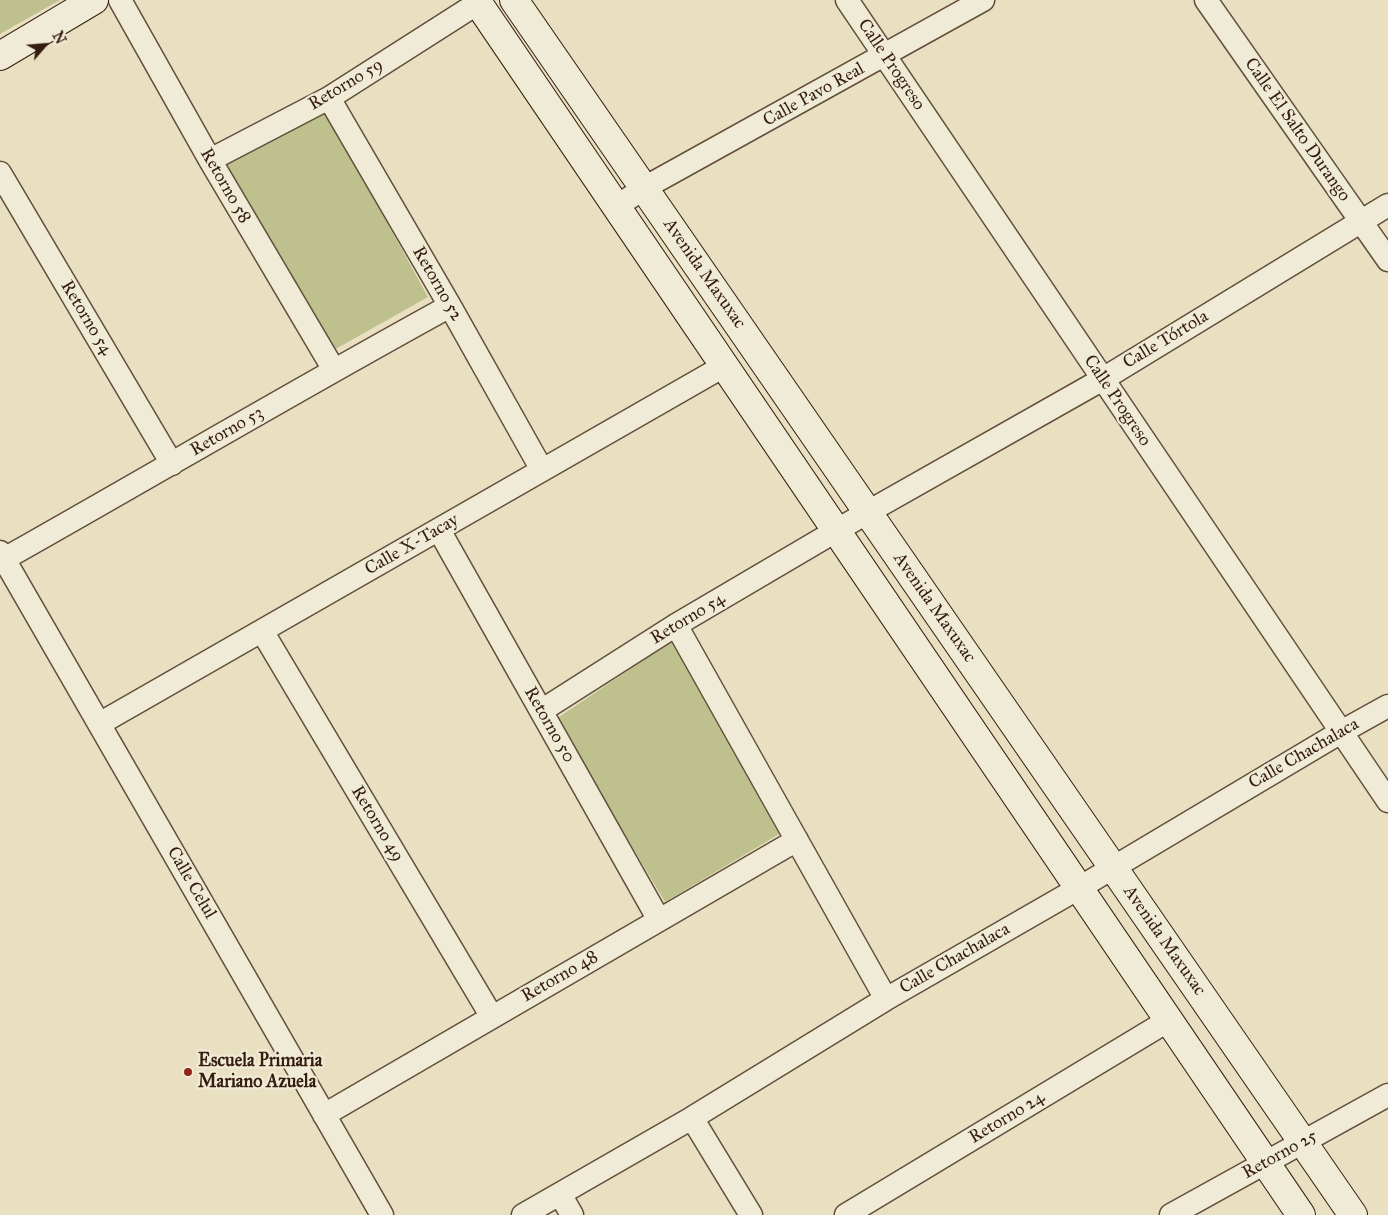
<!DOCTYPE html>
<meta charset="utf-8">
<style>
body{margin:0}
#map{position:relative;width:1388px;height:1215px;overflow:hidden;background:#e8e0c1;font-family:"IM FELL Great Primer",serif}
canvas{display:block}
.north{position:absolute;left:20px;top:20px;width:50px;height:50px;-webkit-text-stroke:4px #f0ebd7;paint-order:stroke;rotate:63deg;font-size:14px;font-weight:700;line-height:20px;text-align:center;color:#361d0e}
.north::after{content:'';display:block;margin:auto;width:18px;height:22px;background:#361d0e;clip-path:polygon(50% 0,100% 100%,50% 72%,0 100%)}
</style>
<div id="map">
<canvas width="1388" height="1215"></canvas>
<div class="north">N</div>
</div>
<script>
const ctx = document.querySelector('canvas').getContext('2d');
ctx.lineJoin = 'round';
function paint(path, color) { ctx.fillStyle = color; ctx.fill(path, 'evenodd'); }
function trace(path, color, width, dash) { ctx.strokeStyle = color; ctx.lineWidth = width; ctx.lineCap = dash ? 'butt' : 'round'; ctx.setLineDash(dash || []); ctx.stroke(path); }
function write(font, color, halo, rows, align = 'center') {
  ctx.font = font + ' "IM FELL Great Primer",serif'; ctx.lineWidth = 4.5; ctx.setLineDash([]); ctx.textBaseline = 'middle'; ctx.strokeStyle = halo; ctx.fillStyle = color; for (const [text, x, y, turn = 0] of rows) {
    ctx.save(); ctx.translate(x, y); ctx.rotate((+turn || 0) * Math.PI / 180); ctx.textAlign = isNaN(turn) ? turn : align; if (halo) ctx.strokeText(text, 0, 0); ctx.fillText(text, 0, 0); ctx.restore();
  }
}
const green = new Path2D(`
 M 0,0 L 60,0 L 0,34 Z
 M 323,106 L 428,297 L 325,355 L 219,163 Z
 M 673,640 L 781,833 L 665,902 L 556,719 Z`);
const street = new Path2D(`
 M 120,0 L 210,160 L 334,370
 M 847,0 L 1388,801
 M 1206,0 L 1388,260
 M 329,98 L 450,306 L 542,470
 M 210,160 L 329,98 L 478,3
 M 0,173 L 172,464
 M 616,207 L 644,188 L 983,0
 M 439,530 L 659,920
 M 0,552 L 382,1215
 M 4,559 C 153,475 300,388 450,306
 M 676,625 L 886,999
 M 262,631 L 492,1017
 M 541,711 L 676,625 L 868,512 L 1103,379 L 1388,205
 M 99,724 L 724,366
 M 324,1115 L 797,840
 M 692,1118 L 751,1215
 M 560,1194 L 572,1215
 M 523,1215 L 692,1118 L 886,999 L 1079,888 L 1341,732 L 1388,706
 M 846,1215 L 1169,1020
 M 1171,1215 L 1388,1095`);
const secondary = new Path2D(`
 M 476,0 L 1301,1215
 M 514,0 L 1353,1215
 M 0,56 L 94,0`);
const markers = [
 [188,1072,5,"#8f2418"]
];
const streetNames = [
 ["Calle Progreso",891,65,56],
 ["Retorno 59",346,85,-31],
 ["Calle Pavo Real",814,95,-29],
 ["Calle El Salto Durango",1297,130,55],
 ["Retorno 58",225,186,60],
 ["Avenida Maxuxac",704,274,55],
 ["Retorno 52",437,284,60],
 ["Retorno 54",86,318,59],
 ["Calle Tórtola",1166,340,-31],
 ["Calle Progreso",1117,401,56],
 ["Retorno 53",227,432,-30],
 ["Calle X-Tacay",412,545,-30],
 ["Avenida Maxuxac",934,608,55],
 ["Retorno 54",688,619,-31],
 ["Retorno 50",549,725,60],
 ["Calle Chachalaca",1304,754,-30],
 ["Retorno 49",377,824,59],
 ["Calle Celul",191,883,60],
 ["Avenida Maxuxac",1164,941,55],
 ["Calle Chachalaca",955,959,-30],
 ["Retorno 48",560,977,-30],
 ["Retorno 24",1007,1118,-31],
 ["Retorno 25",1280,1155,-29]
];
const poiNames = [
 ["Escuela Primaria",198,1062],
 ["Mariano Azuela",198,1083]
];
paint(green, '#bec08d');
trace(street, '#624e3b', 25);
trace(secondary, '#361d0e', 30);
trace(street, '#f0ebd7', 22);
trace(secondary, '#f0ebd7', 28);
for (const [x, y, r, color] of markers) { const dot = new Path2D(); dot.arc(x, y, r, 0, 2 * Math.PI); ctx.fillStyle = color; ctx.fill(dot); trace(dot, '#f0ebd7', 2); }
write('18px', '#361d0e', '#f0ebd7', streetNames);
write('bold 18px', '#361d0e', '#f0ebd7', poiNames, 'left');
</script>
